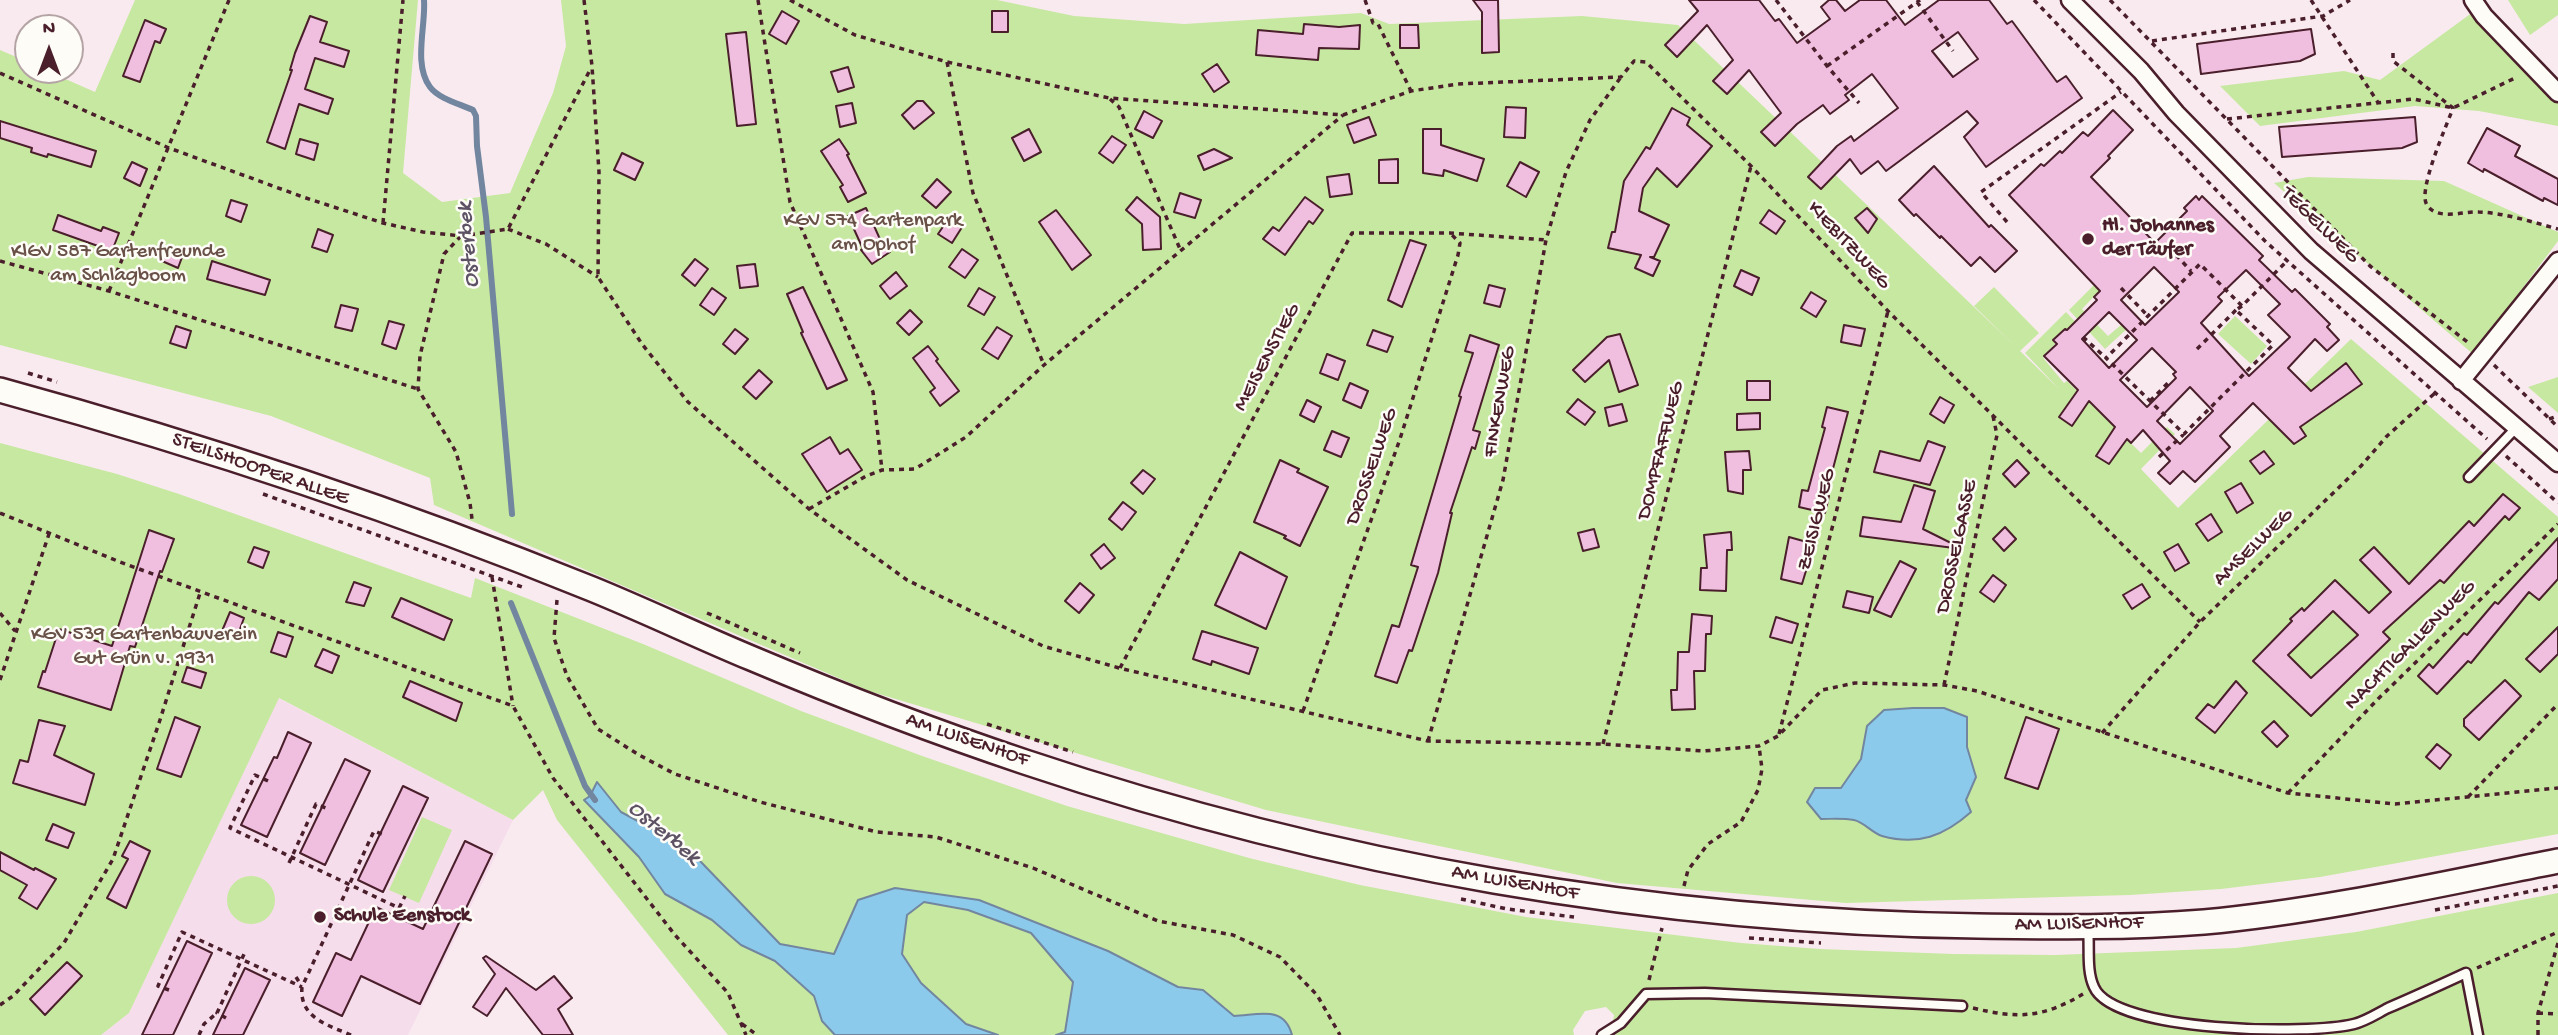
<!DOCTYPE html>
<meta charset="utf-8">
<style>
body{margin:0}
#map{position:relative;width:2558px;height:1035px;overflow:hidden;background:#f9eaf0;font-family:"Gochi Hand",sans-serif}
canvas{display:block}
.north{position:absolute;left:14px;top:14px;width:70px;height:70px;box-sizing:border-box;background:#fdfcf7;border:2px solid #b5a4a5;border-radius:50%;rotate:0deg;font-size:19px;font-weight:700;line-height:28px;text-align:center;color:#4a1f2b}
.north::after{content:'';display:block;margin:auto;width:24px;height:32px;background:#4a1f2b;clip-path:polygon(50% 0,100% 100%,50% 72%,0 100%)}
</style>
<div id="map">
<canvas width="2558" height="1035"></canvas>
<div class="north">N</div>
</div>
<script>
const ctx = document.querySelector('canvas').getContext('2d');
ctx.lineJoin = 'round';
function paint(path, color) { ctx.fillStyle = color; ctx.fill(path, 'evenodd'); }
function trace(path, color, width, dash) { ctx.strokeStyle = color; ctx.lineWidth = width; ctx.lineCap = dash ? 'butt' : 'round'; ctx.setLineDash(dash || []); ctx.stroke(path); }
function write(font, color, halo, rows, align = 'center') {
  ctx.font = font + ' "Gochi Hand",sans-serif'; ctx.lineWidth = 5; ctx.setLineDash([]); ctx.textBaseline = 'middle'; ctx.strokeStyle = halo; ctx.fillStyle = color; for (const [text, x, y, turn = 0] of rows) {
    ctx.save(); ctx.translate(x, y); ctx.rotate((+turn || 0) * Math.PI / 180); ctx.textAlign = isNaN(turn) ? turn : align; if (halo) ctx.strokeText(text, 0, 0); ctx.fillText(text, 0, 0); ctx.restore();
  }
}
const built = new Path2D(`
 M 278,698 L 513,820 L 408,1035 L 101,1035 L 129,1013 Z`);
const green = new Path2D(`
 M 135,0 L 418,0 L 403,173 L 442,202 L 510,193 L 553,93 L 566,46 L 561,0 L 997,0 L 1074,16 L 1184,24 L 1361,13 L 1389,24 L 1582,16 L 1678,25 L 2016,347 L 1974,306 L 1994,287 L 2039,333 L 2020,351 L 2059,389 L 2025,353 L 2066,312 L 2085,332 L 2068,331 L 2065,329 L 2053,340 L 2055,344 L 2043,356 L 2044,359 L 2064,383 L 2067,381 L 2141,453 L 2167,427 L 2175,434 L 2141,469 L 2178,508 L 2351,339 L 2558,517 L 2558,834 L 2320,877 L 2221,889 L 2130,895 L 1846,903 L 1617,883 L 1266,810 L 869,691 L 434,505 L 430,478 L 271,416 L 0,345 L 0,50 L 28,62 L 28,70 L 45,70 L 95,92 Z
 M 2508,0 L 2558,0 L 2558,15 L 2530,35 Z
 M 2473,12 L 2479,20 L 2558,101 L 2558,126 L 2479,111 L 2415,106 L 2260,126 L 2220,86 L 2344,71 L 2380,80 Z
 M 2308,177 L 2444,181 L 2558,232 L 2558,241 L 2473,354 L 2274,183 Z
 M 2102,277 L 2107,283 L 2082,309 L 2108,336 L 2135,313 L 2139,318 L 2105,349 L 2069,310 Z
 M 2235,316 L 2267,346 L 2251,364 L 2218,334 Z
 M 2558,377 L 2558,413 L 2528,387 Z
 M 0,443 L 117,474 L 179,494 L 471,598 L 475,578 L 643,644 L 801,711 L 925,757 L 1067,806 L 1249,858 L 1360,885 L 1526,917 L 1741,943 L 1820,949 L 1953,954 L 2055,955 L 2236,948 L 2356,932 L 2558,893 L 2558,1035 L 1611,1035 L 1614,1015 L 1606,1007 L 1585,1011 L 1573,1030 L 1574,1035 L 728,1035 L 557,820 L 543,790 L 513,820 L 279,698 L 129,1013 L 101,1035 L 0,1035 Z
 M 422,817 L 452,830 L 419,903 L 389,890 Z
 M227 900a24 24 0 1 1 48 0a24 24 0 1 1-48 0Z`);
const water = new Path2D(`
 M 1913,708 L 1944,708 L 1967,717 L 1967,747 L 1976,777 L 1966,800 L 1971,812 C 1944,836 1918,846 1882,836 C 1872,833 1864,822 1854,820 C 1843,818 1832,819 1821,819 L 1807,802 L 1815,788 L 1841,788 L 1861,759 L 1867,726 L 1884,710 Z
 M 597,782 L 621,812 L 660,833 L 701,862 L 780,944 L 834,954 L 858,900 L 895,888 L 979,900 L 1108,951 L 1178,987 L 1203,990 L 1234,1016 C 1259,1015 1284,1005 1292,1035 L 1056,1035 L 1065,1032 L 1073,982 L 1031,933 L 968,910 L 924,902 L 907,915 L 902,954 L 921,983 L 966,1024 L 998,1035 L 835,1035 L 822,1021 L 814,996 L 775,961 L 741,945 L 712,920 L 665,894 L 639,857 L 584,800 L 590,796 Z`);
const stream = new Path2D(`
 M 424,0 C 426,26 413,64 430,87 C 439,99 460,104 473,110 L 476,116 L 477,146 L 486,217 L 512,514
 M 511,603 L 585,786 L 595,800`);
const building = new Path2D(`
 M 1473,0 L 1498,0 L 1499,52 L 1482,53 L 1482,12 Z
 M 1689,0 L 1759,0 L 1775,21 L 1779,19 L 1797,43 L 1830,19 L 1821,7 L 1829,0 L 1836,0 L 1845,11 L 1860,0 L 1886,0 L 1905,25 L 1939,0 L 1989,0 L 2007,24 L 2012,21 L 2057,82 L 2066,76 L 2082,98 L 1986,167 L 1964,137 L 1978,123 L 1967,111 L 1886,171 L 1878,161 L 1861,174 L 1850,159 L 1821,189 L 1808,177 L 1837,146 L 1851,136 L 1854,141 L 1898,108 L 1872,74 L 1845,95 L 1849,100 L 1830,114 L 1823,105 L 1797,124 L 1775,146 L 1761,132 L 1781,113 L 1749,70 L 1727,94 L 1713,81 L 1733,60 L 1707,25 L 1677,57 L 1665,45 L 1698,11 ZM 1958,32 L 1978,59 L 1953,77 L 1932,51 Z
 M 782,11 L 799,21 L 786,44 L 769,34 Z
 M 992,11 L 1008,11 L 1008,32 L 992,32 Z
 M 310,16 L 327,22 L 320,42 L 349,51 L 344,67 L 315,58 L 305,89 L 333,99 L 328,114 L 299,104 L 285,149 L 267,142 L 292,70 L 290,70 L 295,53 Z
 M 145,20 L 166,29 L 160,43 L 155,41 L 140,82 L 123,76 Z
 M 1304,24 L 1339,27 L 1360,25 L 1359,49 L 1319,48 L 1318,60 L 1256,55 L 1258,30 L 1303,34 Z
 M 1400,25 L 1418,25 L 1419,48 L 1400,48 Z
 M 2311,29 L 2315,54 L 2300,61 L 2201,74 L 2197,44 Z
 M 746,32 L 756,124 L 737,126 L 726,34 Z
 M 1217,64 L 1229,82 L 1214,92 L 1202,74 Z
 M 848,67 L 854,87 L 838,92 L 831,72 Z
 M 917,101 L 923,101 L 934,113 L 914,129 L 902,115 Z
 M 852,103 L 856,123 L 840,127 L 836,106 Z
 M 1506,107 L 1526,108 L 1525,138 L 1504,137 Z
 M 1672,108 L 1690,118 L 1687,125 L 1712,146 L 1677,187 L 1657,168 L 1643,188 L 1639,211 L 1669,225 L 1654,257 L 1650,257 L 1660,261 L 1653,276 L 1635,268 L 1641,255 L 1608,248 L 1612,232 L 1615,232 L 1624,181 L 1646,147 L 1650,149 Z
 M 2113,110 L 2133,130 L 2108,156 L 2110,158 L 2091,177 L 2155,243 L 2187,211 L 2184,208 L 2196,196 L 2199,200 L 2202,196 L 2263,256 L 2259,260 L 2292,292 L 2295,289 L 2330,324 L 2327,327 L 2339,340 L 2327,351 L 2315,339 L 2288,368 L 2311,391 L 2346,363 L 2362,384 L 2300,427 L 2306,436 L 2294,444 L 2253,403 L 2220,436 L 2230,447 L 2195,482 L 2183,471 L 2170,484 L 2158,473 L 2170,461 L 2143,430 L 2131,443 L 2127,439 L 2109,464 L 2096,456 L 2115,427 L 2089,401 L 2072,426 L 2059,417 L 2078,390 L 2044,356 L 2057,344 L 2053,340 L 2065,329 L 2067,330 L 2097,300 L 2094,297 L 2100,291 L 2009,195 L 2041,164 L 2044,166 L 2060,151 L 2062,153 L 2083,132 L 2088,136 ZM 2154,267 L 2179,292 L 2145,325 L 2121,300 ZM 2246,270 L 2280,304 L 2268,315 L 2290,337 L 2249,376 L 2201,323 L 2222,301 L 2218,297 ZM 2109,312 L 2137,340 L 2109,368 L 2082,339 ZM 2152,348 L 2176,372 L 2173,374 L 2176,378 L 2147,407 L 2120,380 ZM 2190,387 L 2213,411 L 2180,444 L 2157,421 Z
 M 1144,111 L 1162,121 L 1153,138 L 1135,129 Z
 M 1369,117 L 1376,135 L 1354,143 L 1347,125 Z
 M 2415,117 L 2417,142 L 2402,148 L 2282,157 L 2279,127 Z
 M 0,121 L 96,151 L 91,167 L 48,154 L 47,157 L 31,152 L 32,148 L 0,138 Z
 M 2487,128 L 2520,146 L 2515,156 L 2558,179 L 2558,205 L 2544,198 L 2543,201 L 2484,169 L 2483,172 L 2468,163 Z
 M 1029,129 L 1041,152 L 1024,161 L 1012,138 Z
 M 1423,129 L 1441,129 L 1441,145 L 1484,159 L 1477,181 L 1444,170 L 1443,176 L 1423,173 Z
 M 1112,136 L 1126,145 L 1113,163 L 1099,153 Z
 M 300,139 L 318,144 L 314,160 L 296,154 Z
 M 839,139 L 849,154 L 847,155 L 866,193 L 848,202 L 840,187 L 843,185 L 821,151 Z
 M 1214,149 L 1232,158 L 1204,170 L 1198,156 Z
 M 622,153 L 643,163 L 635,180 L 614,170 Z
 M 1398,159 L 1398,183 L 1379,183 L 1379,160 Z
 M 132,162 L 147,169 L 140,186 L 124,178 Z
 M 1520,162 L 1539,172 L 1526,197 L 1507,186 Z
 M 1934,166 L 1989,227 L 1991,225 L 2017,251 L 1995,272 L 1980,257 L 1971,266 L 1941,236 L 1940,238 L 1916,214 L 1914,216 L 1899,200 Z
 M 1349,174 L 1352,194 L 1330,197 L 1327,177 Z
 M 937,179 L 951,192 L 936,208 L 922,196 Z
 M 1180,193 L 1201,200 L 1195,218 L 1174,212 Z
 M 1137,197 L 1160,217 L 1161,249 L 1143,250 L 1142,224 L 1126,210 Z
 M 1305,197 L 1323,210 L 1313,224 L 1309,221 L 1285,255 L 1263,239 L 1273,227 L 1279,231 Z
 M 231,200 L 247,205 L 241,222 L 226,216 Z
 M 866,208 L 879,237 L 890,252 L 872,264 L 861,250 L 863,249 L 848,216 Z
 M 1867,208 L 1877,219 L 1868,233 L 1855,218 Z
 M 1056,210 L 1091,255 L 1072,270 L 1039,222 Z
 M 1769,210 L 1785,221 L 1776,234 L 1760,223 Z
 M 58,215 L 101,231 L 103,227 L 119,233 L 112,251 L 53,230 Z
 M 951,215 L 964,224 L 952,243 L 938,234 Z
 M 318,229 L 333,235 L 327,252 L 312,247 Z
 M 1410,240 L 1426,245 L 1402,307 L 1388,300 Z
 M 168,246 L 184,252 L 178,268 L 162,261 Z
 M 962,249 L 978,260 L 965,278 L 949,267 Z
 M 695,259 L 708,269 L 695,286 L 682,275 Z
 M 212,261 L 270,280 L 265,295 L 207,279 Z
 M 755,264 L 758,286 L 740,288 L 737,266 Z
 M 1741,270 L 1759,278 L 1752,295 L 1734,286 Z
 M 896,272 L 907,286 L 890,299 L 880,286 Z
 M 1489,285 L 1505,289 L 1500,307 L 1484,303 Z
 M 803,287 L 847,380 L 827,389 L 801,333 L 803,332 L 787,294 Z
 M 712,288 L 726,298 L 714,315 L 700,305 Z
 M 979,288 L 995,297 L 984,315 L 968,306 Z
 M 1811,292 L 1826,301 L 1816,317 L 1801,308 Z
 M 341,305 L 358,309 L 352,331 L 335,327 Z
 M 910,310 L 922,322 L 909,335 L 897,323 Z
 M 389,321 L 404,325 L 396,349 L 382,344 Z
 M 1844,325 L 1865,329 L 1861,346 L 1841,342 Z
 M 176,326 L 191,331 L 186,348 L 170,343 Z
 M 997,327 L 1012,336 L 998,359 L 982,349 Z
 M 735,329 L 748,339 L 735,354 L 723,344 Z
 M 1373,330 L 1393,337 L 1387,352 L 1367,345 Z
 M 1620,334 L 1638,385 L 1619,392 L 1609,360 L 1585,382 L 1573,370 L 1607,337 Z
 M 1470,335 L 1499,345 L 1473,430 L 1480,432 L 1475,449 L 1472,447 L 1450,513 L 1452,513 L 1438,573 L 1412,651 L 1409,650 L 1397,683 L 1375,676 L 1392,625 L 1399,627 L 1418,567 L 1411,565 L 1461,397 L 1459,396 L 1473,353 L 1465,351 Z
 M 928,346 L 938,359 L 936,361 L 959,391 L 940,406 L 930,392 L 935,388 L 913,358 Z
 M 1327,354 L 1345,361 L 1338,380 L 1320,373 Z
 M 759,370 L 772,382 L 756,399 L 743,387 Z
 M 1747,381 L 1770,381 L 1770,400 L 1747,400 Z
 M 1350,383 L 1368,391 L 1361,408 L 1343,400 Z
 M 1940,397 L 1954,405 L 1944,423 L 1930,414 Z
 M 1578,399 L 1595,412 L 1585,425 L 1567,412 Z
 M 1307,400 L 1321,407 L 1314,422 L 1300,415 Z
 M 1622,404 L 1627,421 L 1609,426 L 1605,408 Z
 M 1827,407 L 1848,412 L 1826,495 L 1829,496 L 1825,513 L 1799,507 L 1802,490 L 1808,491 L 1825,428 L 1822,427 Z
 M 1760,413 L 1760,429 L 1737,430 L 1737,414 Z
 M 1332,431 L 1349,438 L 1341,457 L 1324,450 Z
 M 830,437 L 840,454 L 848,449 L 862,470 L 827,492 L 802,454 Z
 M 1928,441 L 1945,447 L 1930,485 L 1874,472 L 1880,451 L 1920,461 Z
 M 1749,451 L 1751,470 L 1743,470 L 1743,494 L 1728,491 L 1725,452 Z
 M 2264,451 L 2274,464 L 2260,474 L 2250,461 Z
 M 1280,460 L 1299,469 L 1297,472 L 1328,487 L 1300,546 L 1284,538 L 1286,536 L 1254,522 Z
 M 2017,460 L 2029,473 L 2015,487 L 2003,474 Z
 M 1143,470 L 1155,479 L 1143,494 L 1131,483 Z
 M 2241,483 L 2253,503 L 2237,513 L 2225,492 Z
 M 1914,485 L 1935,491 L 1923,529 L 1955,545 L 1954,548 L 1860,536 L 1863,517 L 1901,522 Z
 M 2503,494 L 2520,508 L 2509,520 L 2505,516 L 2444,583 L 2440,580 L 2383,632 L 2390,639 L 2311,716 L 2253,661 L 2292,621 L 2290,619 L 2302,608 L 2304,611 L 2335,580 L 2369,613 L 2391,592 L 2360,560 L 2374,547 L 2409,584 L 2469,521 L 2474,526 ZM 2333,611 L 2358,635 L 2311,678 L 2288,655 Z
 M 1123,502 L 1136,512 L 1122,530 L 1109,519 Z
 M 2211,514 L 2222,532 L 2208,541 L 2196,524 Z
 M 2005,527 L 2016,539 L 2004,551 L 1993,539 Z
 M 1594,529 L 1599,547 L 1583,551 L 1578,533 Z
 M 149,530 L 174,539 L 162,572 L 160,571 L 135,647 L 130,646 L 111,710 L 38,687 L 43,671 L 45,672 L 59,629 L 112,646 Z
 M 1731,532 L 1732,550 L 1727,550 L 1726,591 L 1700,590 L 1701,568 L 1707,568 L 1704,535 Z
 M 1789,537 L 1814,544 L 1802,584 L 1781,579 Z
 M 2558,538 L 2558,579 L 2539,600 L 2529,592 L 2471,663 L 2468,661 L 2437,694 L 2418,676 L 2429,664 L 2433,668 L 2464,633 L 2467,635 L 2495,602 L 2498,604 Z
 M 1104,544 L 1115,558 L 1101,569 L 1091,555 Z
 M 2178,544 L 2189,563 L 2175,571 L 2164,552 Z
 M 254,547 L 269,552 L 263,568 L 248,562 Z
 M 1240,552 L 1287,577 L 1266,629 L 1215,605 Z
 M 1900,561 L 1916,569 L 1891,617 L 1874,610 Z
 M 1993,575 L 2006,585 L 1994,602 L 1980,592 Z
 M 354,582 L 371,588 L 364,606 L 346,602 Z
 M 1080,583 L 1094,595 L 1079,613 L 1065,601 Z
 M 2142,584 L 2150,597 L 2132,609 L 2123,595 Z
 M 1847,591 L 1873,597 L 1869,613 L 1843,607 Z
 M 401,598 L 452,620 L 444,640 L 392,617 Z
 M 230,612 L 244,618 L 237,637 L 222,631 Z
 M 1692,614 L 1712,616 L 1711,634 L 1706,634 L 1705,671 L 1694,671 L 1695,709 L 1672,710 L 1671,690 L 1677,690 L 1678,652 L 1689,652 Z
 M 1776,617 L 1798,624 L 1792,643 L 1770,637 Z
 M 2558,627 L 2558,654 L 2540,672 L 2526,659 Z
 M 1202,631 L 1258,648 L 1249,674 L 1212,661 L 1211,665 L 1193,659 Z
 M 278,632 L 293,637 L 286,657 L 271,652 Z
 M 323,649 L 339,656 L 332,673 L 315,666 Z
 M 187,667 L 206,673 L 201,688 L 182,682 Z
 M 2505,680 L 2521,696 L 2479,740 L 2464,726 L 2464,719 Z
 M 410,681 L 462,703 L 456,721 L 403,697 Z
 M 2236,681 L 2247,693 L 2215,733 L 2196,718 L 2208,704 L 2214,708 Z
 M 175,717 L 200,727 L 181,777 L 157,769 Z
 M 2026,717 L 2059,729 L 2038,789 L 2005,778 Z
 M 39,720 L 65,726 L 54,755 L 94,774 L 85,805 L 13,783 L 20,760 L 28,762 Z
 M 2274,721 L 2288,736 L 2277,747 L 2262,732 Z
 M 288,732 L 311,743 L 267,837 L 241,825 L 274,757 L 277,758 Z
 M 2437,744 L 2451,755 L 2440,769 L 2426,757 Z
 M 345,759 L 370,771 L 325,865 L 300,853 Z
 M 403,786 L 428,798 L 383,892 L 358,880 Z
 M 53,824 L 74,833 L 68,848 L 46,840 Z
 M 130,841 L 150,851 L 126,908 L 107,898 L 128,859 L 122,856 Z
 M 465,841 L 492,854 L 420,1004 L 361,976 L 342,1016 L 313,1002 L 336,953 L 351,960 L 376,907 L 423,929 Z
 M 0,852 L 34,870 L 35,868 L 56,879 L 37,909 L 19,898 L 27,885 L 0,870 Z
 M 187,941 L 212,953 L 173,1035 L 142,1035 Z
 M 486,956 L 536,990 L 554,976 L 572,998 L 558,1009 L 573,1035 L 543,1035 L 506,988 L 487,1016 L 473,1007 L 495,974 L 483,958 Z
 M 67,962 L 82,976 L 45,1015 L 30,999 Z
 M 245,968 L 270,980 L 243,1035 L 213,1035 Z`);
const path = new Path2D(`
 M 584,0 L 592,66 L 599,172 L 598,277 L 642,344 L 688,402 L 809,509 L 907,580 L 1043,646 L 1119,668 L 1428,741 L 1603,744 L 1704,751 L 1759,746 L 1778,736 L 1822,690 L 1855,683 L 1944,685 L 1977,691 L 2288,793 L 2395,804 L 2558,788
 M 758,0 L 790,202 L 873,392 L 882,470
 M 790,0 L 855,35 L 947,62 L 1109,98 L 1343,115 L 1411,91 L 1458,84 L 1621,77 L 1634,61 L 1646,62 L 1751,166 L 1888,311 L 2200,622
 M 1365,0 L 1373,23 L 1378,24 L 1411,91
 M 1776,0 L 1827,66 L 1859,103
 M 2034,0 L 2265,241 L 2487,439
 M 2110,0 L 2370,266 L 2470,344
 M 2311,0 L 2379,104
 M 1917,2 L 1953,51
 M 2152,41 L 2323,16 L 2350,0
 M 2393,53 L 2393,61 L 2453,108 C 2447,125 2417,191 2427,205 C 2437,221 2464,211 2479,212 C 2505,213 2532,222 2558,229
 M 947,62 L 973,193 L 1044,365
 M 1827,66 L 1920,0
 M 0,73 L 169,148 L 303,197 L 383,223 L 423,232 L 461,236 L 508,229 L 591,68
 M 1110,99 L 1119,107 L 1180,249
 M 2227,119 L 2414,99 L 2453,108 L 2517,77
 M 2007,222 L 1981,192 L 2121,92
 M 383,223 L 403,0
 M 508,229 L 546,244 L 598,277
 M 461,236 L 444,254 L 420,356 L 418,389 L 456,452 L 470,503 L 472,519
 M 2176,255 L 2191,271
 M 0,261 L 109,291 L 418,389
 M 2121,288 L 2148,316
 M 109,291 L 229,0
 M 2242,306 L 2236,310 L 2273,345 L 2184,434 L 2106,358 L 2200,264 L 2242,306 L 2288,260
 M 2083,337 L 2106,358
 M 2197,349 L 2236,310
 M 2494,365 L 2558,427
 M 28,373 L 57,382
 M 2150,401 L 2171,380
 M 2549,419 L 2558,416
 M 2506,456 L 2558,503
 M 2159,457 L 2183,435
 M 263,494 L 522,587
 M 809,509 L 866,476 L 882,470 L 915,469 L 966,437 L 1044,365 L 1343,115
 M 0,513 L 120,562 L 513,706 L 553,778 L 675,935 L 728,993 L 746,1035
 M 492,577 L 513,706
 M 557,600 L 554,638 L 567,676 L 598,729 L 639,755 L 675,774 L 760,802 L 877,832 L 936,837 L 1033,868 L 1158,921 L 1233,935 L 1280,957 L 1317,995 L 1340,1035
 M 0,613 L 15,631
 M 707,613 L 800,653
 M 1120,668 L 1352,233 L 1450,233 L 1546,240
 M 0,680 L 49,534
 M 1944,685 L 1997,435 L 1993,416
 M 1303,711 L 1400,439 L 1458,255 L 1460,243 L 1450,233
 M 987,724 L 1073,752
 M 2102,733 L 2200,622 L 2361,466 L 2387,436 L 2435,393
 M 1779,734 L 1888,311
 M 1428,741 L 1503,480 L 1546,240 L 1566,172 L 1590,120 L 1621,77
 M 1603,744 L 1751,166
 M 268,781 L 255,775 L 230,828 L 399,908 L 405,896
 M 2288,793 L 2378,699 L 2558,524
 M 2468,797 L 2558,704
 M 289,863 L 316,804 L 326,808
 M 1684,886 L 1688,870 L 1708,844 L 1741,822 L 1758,790 L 1762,769 L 1759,746
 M 1461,899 L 1507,909 L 1574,917
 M 2435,910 L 2558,886
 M 1749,938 L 1821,943
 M 2477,968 L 2558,932
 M 296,977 L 301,985
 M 1649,980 L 1662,928
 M 169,990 L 158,986 L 182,932 L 302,987
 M 0,1005 L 13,996 L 64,943 L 113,859 L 159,723 L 201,590
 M 1973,1008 C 2017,1019 2043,1018 2083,994
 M 2538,1013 L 2558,1014
 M 226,1018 L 217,1013 L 245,952
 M 742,1024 L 757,1035
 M 199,1035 L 204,1024 L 217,1013
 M 351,1035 C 327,1025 299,1017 302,987 L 374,831 L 384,835
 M 2538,1035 L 2538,1013 L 2558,943`);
const service = new Path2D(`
 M 2469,477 L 2516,428
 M 2088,929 C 2090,947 2086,970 2094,987 C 2114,1033 2311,1035 2354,1024 C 2366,1021 2378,1013 2388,1008 C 2414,997 2440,985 2466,973 L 2478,1035
 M 1602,1035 L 1621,1023 L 1646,994 L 1705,993 L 1962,1006`);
const minor = new Path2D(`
 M 2070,0 L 2141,71 L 2176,113 L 2311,251 L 2558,463
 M 2473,0 L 2484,16 L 2558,93
 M 2461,381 L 2558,261`);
const secondary = new Path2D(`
 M 0,390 C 201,445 400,511 592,589 C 646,611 698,636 751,658 C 841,696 932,731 1025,762 C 1332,865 1654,922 1978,926 C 2053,927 2129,928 2204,922 C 2323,911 2441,884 2558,861`);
const markers = [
 [2088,239,7,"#4a1f2b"],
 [320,917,7,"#4a1f2b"]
];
const parkNames = [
 ["KGV 574 Gartenpark",873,222],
 ["am Ophof",873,246],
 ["KlGV 587 Gartenfreunde",118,253],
 ["am Schlagboom",118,277],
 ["KGV 539 Gartenbauverein",144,636],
 ["Gut Grün v. 1931",144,660]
];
const streetNames = [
 ["TEGELWEG",2319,226,44],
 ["KIEBITZWEG",1848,246,47],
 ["MEISENSTIEG",1268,358,-62],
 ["FINKENWEG",1501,402,-80],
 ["DOMPFAFFWEG",1662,451,-76],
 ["DROSSELWEG",1373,467,-71],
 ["STEILSHOOPER ALLEE",260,470,19],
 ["ZEISIGWEG",1818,520,-76],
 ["DROSSELGASSE",1958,547,-78],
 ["AMSELWEG",2254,548,-44],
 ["NACHTIGALLENWEG",2411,646,-45],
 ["AM LUISENHOF",967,741,19],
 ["AM LUISENHOF",1515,884,10],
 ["AM LUISENHOF",2079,925,-1]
];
const poiNames = [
 ["Hl. Johannes",2102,227],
 ["der Täufer",2102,251],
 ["Schule Eenstock",334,917]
];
const waterNames = [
 ["Osterbek",470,245,-95],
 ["Osterbek",663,834,40]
];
paint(built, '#f6ddeb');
paint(green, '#c7e8a0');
paint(water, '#8ccaec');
trace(water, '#72869f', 2);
trace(stream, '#72869f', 6);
paint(building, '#f0bfe0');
trace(building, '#4a1f2b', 2);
trace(service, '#4a1f2b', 13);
trace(minor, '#4a1f2b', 21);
trace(secondary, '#4a1f2b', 28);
trace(path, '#4a1f2b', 3.5, [5, 5]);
trace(service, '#fdfcf7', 8);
trace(minor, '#fdfcf7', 16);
trace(secondary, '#fdfcf7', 23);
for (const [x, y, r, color] of markers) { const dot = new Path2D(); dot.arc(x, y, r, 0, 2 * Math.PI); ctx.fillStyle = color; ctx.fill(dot); trace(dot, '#fdfcf7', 2.5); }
write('21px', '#695148', '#fdfcf7', parkNames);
write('21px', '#4a1f2b', '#fdfcf7', streetNames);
write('bold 21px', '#4a1f2b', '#fdfcf7', poiNames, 'left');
write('italic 23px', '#5e5265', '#fdfcf7', waterNames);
</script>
